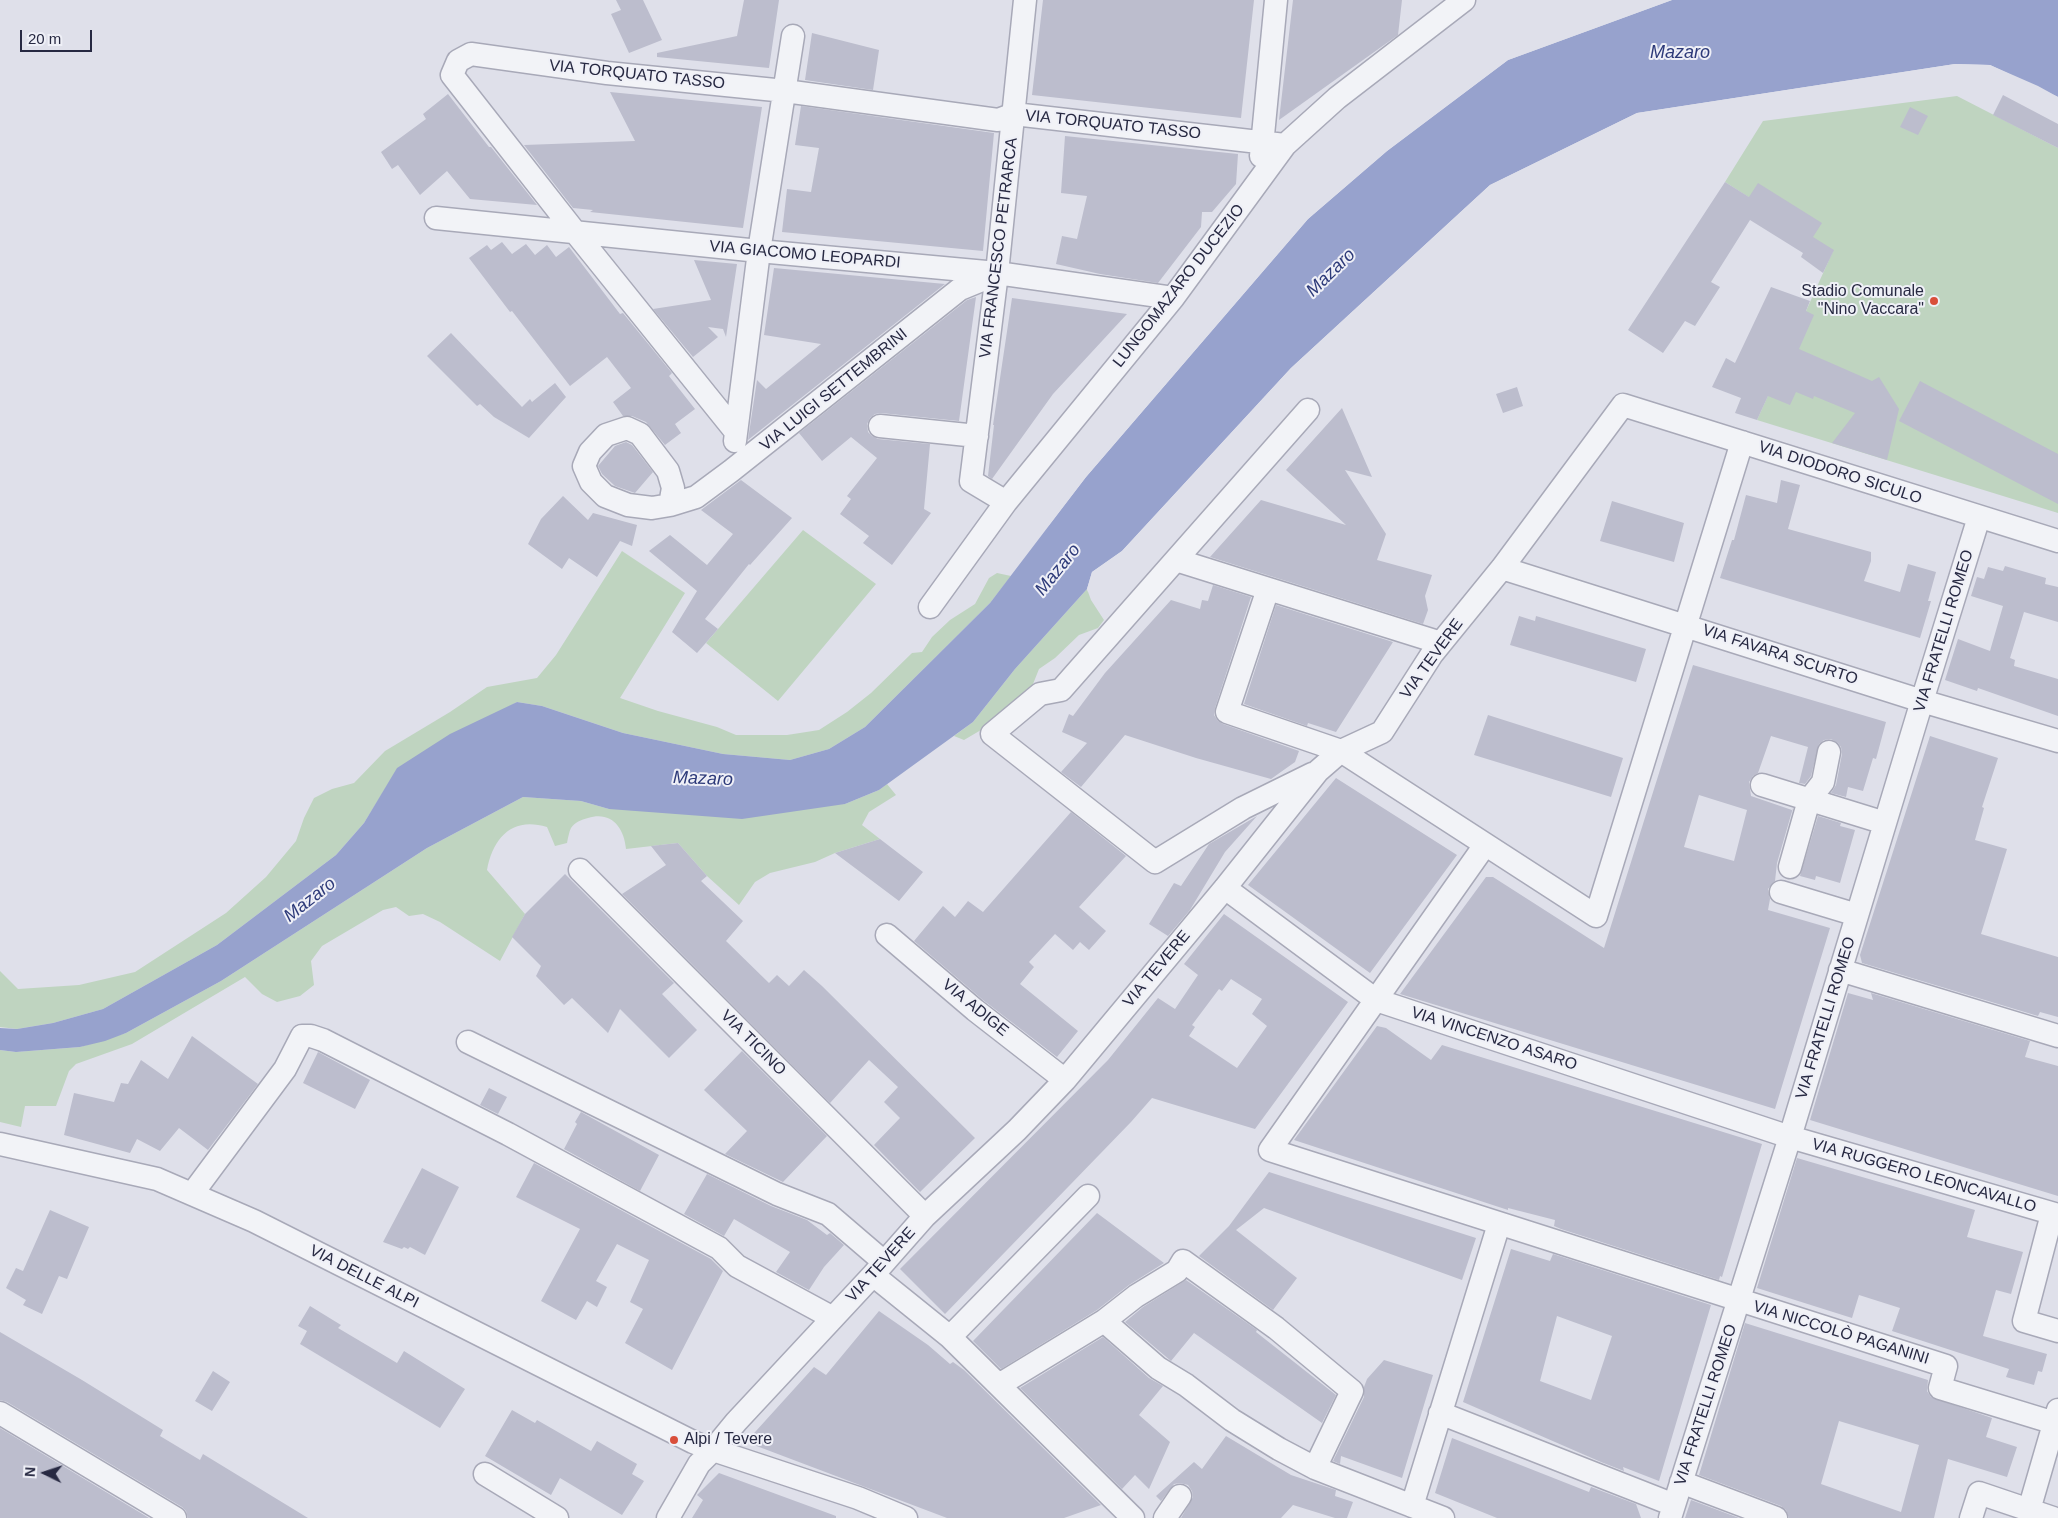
<!DOCTYPE html>
<meta charset="utf-8">
<style>
body{margin:0}
#map{position:relative;width:2058px;height:1518px;overflow:hidden;background:#dfe0ea;font-family:Arial,sans-serif}
canvas{display:block}
.north{position:absolute;left:20px;top:1448px;width:50px;height:50px;-webkit-text-stroke:4px #eff0f7;paint-order:stroke;rotate:274deg;font-size:14px;font-weight:700;line-height:20px;text-align:center;color:#272942}
.north::after{content:'';display:block;margin:auto;width:18px;height:22px;background:#272942;clip-path:polygon(50% 0,100% 100%,50% 72%,0 100%)}
.scale{position:absolute;left:20px;top:30px;width:72px;height:22px;box-sizing:border-box;border:2px solid #272942;border-top:0;padding-left:6px;font-size:15px;line-height:18px;white-space:nowrap;color:#272942;-webkit-text-stroke:4px #eff0f7;paint-order:stroke}
</style>
<div id="map">
<canvas width="2058" height="1518"></canvas>
<div class="north">N</div>
<div class="scale">20 m</div>
</div>
<script>
const ctx = document.querySelector('canvas').getContext('2d');
ctx.lineJoin = 'round';
function paint(path, color) { ctx.fillStyle = color; ctx.fill(path, 'evenodd'); }
function trace(path, color, width, dash) { ctx.strokeStyle = color; ctx.lineWidth = width; ctx.lineCap = dash ? 'butt' : 'round'; ctx.setLineDash(dash || []); ctx.stroke(path); }
function write(font, color, halo, rows, align = 'center') {
  ctx.font = font + ' Arial,sans-serif'; ctx.lineWidth = 4; ctx.setLineDash([]); ctx.textBaseline = 'middle'; ctx.strokeStyle = halo; ctx.fillStyle = color; for (const [text, x, y, turn = 0] of rows) {
    ctx.save(); ctx.translate(x, y); ctx.rotate((+turn || 0) * Math.PI / 180); ctx.textAlign = isNaN(turn) ? turn : align; if (halo) ctx.strokeText(text, 0, 0); ctx.fillText(text, 0, 0); ctx.restore();
  }
}
const green = new Path2D(`
 M 1957,96 L 2058,148 L 2058,513 L 1757,420 L 1833,251 L 1725,182 L 1763,121 Z
 M 803,530 L 876,584 L 778,701 L 706,643 Z
 M 622,551 L 685,593 L 620,698 L 658,711 L 717,727 L 736,735 L 787,735 L 819,730 L 847,712 L 871,693 L 912,653 L 922,652 L 932,637 L 950,620 L 975,604 L 989,578 L 997,573 L 1011,576 L 990,603 L 865,727 L 829,749 L 790,760 L 723,754 L 623,733 L 542,706 L 517,702 L 398,768 L 364,823 L 336,855 L 217,945 L 103,1009 L 53,1023 L 17,1029 L 0,1027 L 0,971 L 18,989 L 79,985 L 135,972 L 226,913 L 266,877 L 296,841 L 304,818 L 314,798 L 332,789 L 354,783 L 385,751 L 450,712 L 487,687 L 537,678 L 556,655 Z
 M 1087,589 L 1091,600 L 1104,620 L 1098,628 L 1079,635 L 1055,658 L 1039,669 L 1033,684 L 1024,698 L 1008,706 L 981,730 L 964,740 L 954,736 L 973,722 L 1015,669 Z
 M 887,784 L 896,795 L 869,812 L 862,825 L 880,839 L 835,853 L 815,862 L 770,873 L 755,882 L 739,905 L 707,876 L 678,843 L 626,849 C 624,827 611,811 588,818 C 581,820 575,822 571,828 C 569,832 568,838 567,843 L 555,846 L 547,827 C 512,816 493,838 487,870 L 525,914 L 500,961 L 440,922 L 423,914 L 409,916 L 396,907 L 383,910 L 322,946 L 311,961 L 314,985 L 300,996 L 277,1002 L 262,994 L 245,977 L 132,1044 L 76,1064 L 69,1071 L 56,1106 L 25,1106 L 21,1127 L 0,1122 L 0,1050 L 16,1052 L 80,1047 L 126,1033 L 221,981 L 427,848 L 523,797 L 581,801 L 609,809 L 845,804 L 879,790 Z`);
const water = new Path2D(`
 M 1672,0 L 2058,0 L 2058,97 L 1990,65 L 1955,64 L 1637,113 L 1490,185 L 1291,368 L 1122,551 L 1092,572 L 1087,589 L 1015,669 L 973,722 L 879,790 L 845,804 L 742,819 L 609,809 L 581,801 L 523,797 L 427,848 L 221,981 L 126,1033 L 105,1041 L 80,1047 L 16,1052 L 0,1050 L 0,1028 L 17,1029 L 53,1023 L 103,1009 L 217,945 L 336,855 L 364,823 L 397,768 L 450,734 L 517,702 L 542,706 L 623,733 L 723,754 L 790,760 L 829,749 L 865,727 L 990,603 L 1086,477 L 1308,219 L 1387,151 L 1508,60 Z`);
const pier = new Path2D(`
 M 1665,0 L 1672,0 L 1508,60 L 1387,151 L 1308,219 L 1086,477 L 1049,525 L 1047,524 L 1084,476 L 1306,217 L 1385,149 L 1506,57 Z
 M 1955,64 L 1990,65 L 2038,86 L 2058,97 L 2058,100 L 1990,67 L 1955,66 L 1743,98 L 1638,115 L 1491,187 L 1293,370 L 1124,553 L 1094,574 L 1088,592 L 1087,589 L 1092,572 L 1122,551 L 1291,368 L 1490,185 L 1637,113 Z`);
const building = new Path2D(`
 M 616,0 L 643,0 L 662,40 L 629,53 L 611,14 L 621,10 Z
 M 744,0 L 779,0 L 769,68 L 657,57 L 657,53 L 737,36 Z
 M 1043,0 L 1254,0 L 1241,118 L 1032,95 Z
 M 1293,0 L 1402,0 L 1398,35 L 1279,120 Z
 M 812,33 L 879,50 L 873,90 L 805,80 Z
 M 610,92 L 762,107 L 743,228 L 590,212 L 593,210 L 573,208 L 524,145 L 635,141 Z
 M 448,94 L 489,147 L 491,147 L 537,205 L 470,199 L 447,171 L 420,195 L 398,165 L 392,169 L 381,152 L 426,119 L 423,114 Z
 M 2003,95 L 2058,124 L 2058,148 L 1993,115 Z
 M 801,106 L 994,133 L 983,251 L 782,232 L 787,189 L 811,192 L 819,148 L 795,145 Z
 M 1910,107 L 1928,116 L 1918,135 L 1900,127 Z
 M 1065,136 L 1238,154 L 1236,184 L 1212,212 L 1202,212 L 1201,227 L 1158,283 L 1100,274 L 1056,264 L 1062,236 L 1077,239 L 1087,196 L 1061,193 Z
 M 1725,182 L 1749,197 L 1758,183 L 1822,223 L 1813,237 L 1834,250 L 1823,273 L 1801,257 L 1803,253 L 1750,220 L 1711,282 L 1720,287 L 1695,326 L 1685,321 L 1663,353 L 1628,330 Z
 M 502,242 L 512,254 L 526,244 L 535,255 L 547,245 L 556,257 L 569,247 L 620,314 L 623,313 L 672,373 L 669,376 L 695,409 L 675,424 L 681,433 L 665,445 L 646,422 L 632,416 L 623,416 L 613,402 L 631,388 L 607,357 L 570,386 L 512,311 L 510,312 L 469,258 L 487,245 L 491,250 Z
 M 694,260 L 737,264 L 726,337 L 723,329 L 708,327 L 718,337 L 693,357 L 653,309 L 711,300 Z
 M 774,268 L 945,284 L 748,440 L 757,380 L 766,389 L 821,344 L 764,335 Z
 M 1771,287 L 1810,301 L 1806,311 L 1814,315 L 1799,349 L 1872,381 L 1879,377 L 1899,409 L 1887,460 L 1832,443 L 1855,413 L 1814,396 L 1813,399 L 1796,392 L 1790,405 L 1768,396 L 1757,420 L 1735,413 L 1741,398 L 1712,387 L 1726,358 L 1735,363 Z
 M 976,297 L 959,421 L 881,413 L 875,414 L 870,418 L 867,424 L 868,432 L 872,436 L 878,439 L 930,444 L 924,509 L 931,513 L 892,565 L 863,543 L 869,536 L 840,514 L 851,499 L 847,496 L 877,458 L 851,437 L 822,461 L 799,433 L 967,300 Z
 M 1012,298 L 1127,314 L 1053,394 L 992,479 L 988,476 L 994,425 L 993,425 Z
 M 451,333 L 522,407 L 530,399 L 532,402 L 555,383 L 566,397 L 529,438 L 494,417 L 480,404 L 477,406 L 427,356 Z
 M 1920,381 L 2058,454 L 2058,504 L 1899,421 Z
 M 1517,387 L 1523,406 L 1503,413 L 1496,394 Z
 M 1342,408 L 1372,477 L 1345,470 L 1386,534 L 1377,560 L 1432,575 L 1425,596 L 1428,610 L 1423,624 L 1210,557 L 1261,500 L 1346,525 L 1286,470 Z
 M 626,442 L 632,445 L 653,472 L 635,493 L 615,486 L 602,474 L 598,466 L 615,446 Z
 M 741,480 L 792,518 L 750,565 L 749,564 L 705,619 L 718,629 L 697,653 L 672,632 L 697,591 L 649,551 L 670,535 L 707,565 L 733,534 L 701,510 Z
 M 1781,480 L 1800,485 L 1788,529 L 1871,552 L 1871,561 L 1864,581 L 1900,592 L 1908,564 L 1936,572 L 1928,601 L 1931,601 L 1920,638 L 1720,578 L 1732,540 L 1734,540 L 1746,495 L 1777,503 Z
 M 563,496 L 588,520 L 593,513 L 637,525 L 632,546 L 620,541 L 597,577 L 569,558 L 562,569 L 528,544 L 541,519 Z
 M 1612,501 L 1684,523 L 1674,562 L 1600,541 Z
 M 2005,566 L 2046,578 L 2045,584 L 2058,587 L 2058,622 L 2024,612 L 2010,658 L 2015,660 L 2014,666 L 2058,679 L 2058,716 L 1978,688 L 1977,691 L 1945,680 L 1958,639 L 1990,651 L 2003,606 L 1971,596 L 1977,577 L 1984,579 L 1988,567 L 2003,571 Z
 M 1213,585 L 1251,597 L 1215,708 L 1214,715 L 1218,721 L 1223,724 L 1299,751 L 1295,762 L 1271,779 L 1196,758 L 1125,735 L 1081,787 L 1061,772 L 1087,743 L 1062,732 L 1069,714 L 1073,716 L 1105,673 L 1171,600 L 1200,609 L 1202,600 L 1208,601 Z
 M 1276,605 L 1393,642 L 1336,732 L 1308,723 L 1307,726 L 1244,704 Z
 M 1519,616 L 1535,621 L 1536,616 L 1646,649 L 1636,682 L 1510,645 Z
 M 1693,665 L 1886,722 L 1876,759 L 1873,758 L 1863,791 L 1848,787 L 1846,797 L 1831,793 L 1836,785 L 1842,754 L 1841,747 L 1838,743 L 1831,739 L 1824,740 L 1819,744 L 1811,776 L 1805,784 L 1799,783 L 1808,747 L 1771,736 L 1758,773 L 1753,776 L 1749,782 L 1751,796 L 1792,810 L 1793,808 L 1777,863 L 1775,881 L 1768,889 L 1770,899 L 1768,910 L 1830,928 L 1775,1109 L 1400,994 L 1486,877 L 1493,877 L 1604,948 ZM 1699,795 L 1747,810 L 1734,861 L 1684,847 Z
 M 1488,715 L 1623,758 L 1611,797 L 1474,755 Z
 M 1930,736 L 1998,758 L 1982,807 L 1984,808 L 1975,840 L 2007,849 L 1981,934 L 2058,957 L 2058,1017 L 2040,1012 L 2038,1016 L 1862,963 L 1860,955 Z
 M 1336,778 L 1457,855 L 1370,973 L 1248,885 Z
 M 1071,812 L 1126,856 L 1079,907 L 1106,931 L 1089,950 L 1080,942 L 1073,950 L 1055,934 L 1029,962 L 1034,967 L 1020,984 L 1078,1031 L 1057,1057 L 983,1000 L 914,941 L 943,906 L 955,917 L 968,901 L 983,912 Z
 M 1257,816 L 1225,852 L 1190,910 L 1168,936 L 1149,924 L 1174,883 L 1181,886 L 1209,844 Z
 M 1818,816 L 1841,823 L 1840,826 L 1855,830 L 1840,883 L 1816,876 L 1815,880 L 1800,876 Z
 M 880,839 L 923,872 L 899,901 L 835,853 Z
 M 678,843 L 707,876 L 701,881 L 743,921 L 726,941 L 769,983 L 777,975 L 789,986 L 804,970 L 822,986 L 975,1138 L 920,1192 L 874,1145 L 900,1118 L 884,1102 L 898,1087 L 869,1060 L 830,1103 L 622,894 L 666,865 L 651,846 Z
 M 565,874 L 674,983 L 662,994 L 697,1030 L 669,1058 L 620,1009 L 608,1033 L 572,998 L 564,1005 L 536,976 L 541,966 L 512,937 L 525,914 Z
 M 1224,914 L 1348,1002 L 1255,1129 L 1152,1098 L 1131,1122 L 945,1314 L 900,1269 L 1108,1060 L 1158,998 L 1175,1009 L 1198,975 L 1184,964 ZM 1231,979 L 1262,999 L 1252,1014 L 1267,1026 L 1237,1068 L 1189,1036 L 1195,1027 L 1192,1025 L 1219,989 L 1222,991 Z
 M 1848,993 L 1873,1000 L 1871,993 L 2030,1041 L 2025,1057 L 2058,1066 L 2058,1196 L 1810,1120 Z
 M 1377,1026 L 1386,1028 L 1431,1060 L 1442,1045 L 1762,1144 L 1722,1277 L 1720,1276 L 1719,1280 L 1561,1229 L 1554,1226 L 1555,1220 L 1508,1208 L 1508,1210 L 1294,1140 Z
 M 192,1036 L 258,1084 L 208,1150 L 179,1128 L 160,1151 L 137,1139 L 130,1153 L 64,1135 L 74,1093 L 114,1102 L 121,1083 L 128,1084 L 141,1060 L 168,1079 Z
 M 742,1051 L 827,1136 L 783,1182 L 725,1154 L 747,1131 L 704,1090 Z
 M 318,1052 L 370,1080 L 355,1109 L 303,1083 Z
 M 489,1088 L 507,1097 L 498,1114 L 480,1105 Z
 M 581,1112 L 659,1155 L 640,1191 L 564,1149 L 577,1124 L 575,1122 Z
 M 1797,1158 L 1975,1210 L 1967,1237 L 2023,1252 L 2011,1294 L 1996,1290 L 1983,1336 L 2047,1354 L 2042,1372 L 2038,1371 L 2034,1385 L 2006,1377 L 2009,1369 L 1892,1331 L 1900,1308 L 1859,1295 L 1852,1318 L 1757,1288 Z
 M 534,1163 L 711,1259 L 723,1271 L 672,1370 L 625,1343 L 643,1309 L 630,1302 L 649,1260 L 617,1244 L 596,1281 L 607,1287 L 597,1307 L 587,1301 L 576,1320 L 541,1301 L 580,1229 L 516,1197 Z
 M 422,1168 L 459,1187 L 425,1255 L 410,1247 L 408,1249 L 404,1247 L 402,1249 L 383,1242 Z
 M 1269,1172 L 1476,1238 L 1462,1280 L 1264,1208 L 1236,1230 L 1297,1278 L 1273,1310 L 1199,1256 L 1229,1226 Z
 M 707,1174 L 771,1206 L 807,1220 L 827,1235 L 830,1233 L 844,1245 L 824,1267 L 809,1290 L 776,1272 L 790,1252 L 734,1219 L 724,1236 L 684,1214 Z
 M 50,1210 L 89,1227 L 67,1279 L 59,1276 L 42,1314 L 23,1305 L 26,1300 L 6,1288 L 16,1268 L 23,1271 Z
 M 1097,1213 L 1164,1263 L 1129,1285 L 1097,1310 L 1001,1369 L 973,1341 Z
 M 1511,1249 L 1550,1261 L 1553,1254 L 1711,1305 L 1659,1481 L 1623,1467 L 1624,1471 L 1601,1462 L 1463,1402 ZM 1557,1316 L 1612,1336 L 1591,1400 L 1540,1381 Z
 M 1186,1280 L 1257,1330 L 1256,1332 L 1336,1395 L 1322,1423 L 1194,1333 L 1171,1361 L 1125,1322 L 1143,1307 Z
 M 310,1306 L 341,1325 L 338,1328 L 397,1363 L 404,1351 L 465,1389 L 440,1428 L 300,1344 L 307,1331 L 298,1326 Z
 M 879,1311 L 928,1345 L 950,1364 L 953,1362 L 964,1370 L 1101,1505 L 1064,1518 L 947,1518 L 746,1442 L 814,1367 L 826,1375 Z
 M 1745,1323 L 1928,1380 L 1927,1391 L 1931,1397 L 1992,1418 L 1986,1437 L 2017,1447 L 2007,1477 L 1948,1459 L 1934,1518 L 1789,1518 L 1786,1510 L 1781,1506 L 1699,1475 ZM 1839,1421 L 1919,1445 L 1901,1512 L 1821,1484 Z
 M 0,1332 L 82,1380 L 163,1430 L 160,1436 L 200,1460 L 203,1454 L 308,1518 L 188,1518 L 186,1511 L 182,1507 L 7,1402 L 0,1400 Z
 M 1103,1337 L 1149,1378 L 1163,1386 L 1139,1415 L 1170,1442 L 1149,1489 L 1135,1475 L 1122,1489 L 1020,1388 Z
 M 1384,1360 L 1433,1375 L 1402,1478 L 1341,1456 L 1340,1464 L 1333,1461 L 1364,1397 L 1364,1387 L 1367,1379 Z
 M 213,1371 L 230,1382 L 212,1411 L 195,1401 Z
 M 512,1410 L 535,1423 L 537,1420 L 591,1451 L 597,1441 L 637,1464 L 632,1474 L 644,1481 L 622,1515 L 560,1478 L 551,1495 L 485,1456 Z
 M 0,1428 L 149,1518 L 0,1518 Z
 M 1226,1436 L 1291,1475 L 1336,1490 L 1335,1496 L 1353,1502 L 1347,1518 L 1335,1518 L 1293,1505 L 1281,1518 L 1181,1518 L 1193,1497 L 1192,1491 L 1188,1485 L 1180,1483 L 1174,1484 L 1161,1501 L 1156,1496 L 1194,1462 L 1202,1469 Z
 M 1452,1438 L 1589,1492 L 1591,1487 L 1636,1504 L 1641,1518 L 1497,1518 L 1435,1493 Z
 M 719,1473 L 836,1516 L 836,1518 L 692,1518 L 703,1500 L 697,1495 Z
 M 1691,1500 L 1739,1518 L 1685,1518 Z`);
const minor = new Path2D(`
 M 1261,156 L 1276,0
 M 436,218 L 759,251 L 997,273 L 1173,298
 M 1308,410 L 1061,690 L 1040,694 L 992,734 L 1155,862 L 1243,808 L 1312,774
 M 880,426 L 977,436
 M 736,432 L 575,232 L 452,75 L 458,61 L 471,54 L 607,73 L 785,91 L 998,120 L 1014,114 L 1285,145
 M 735,441 L 759,251 L 793,36
 M 1006,502 L 971,481 L 997,273 L 1025,0
 M 670,505 L 673,488 L 668,471 L 640,434 L 627,428 L 606,435 L 590,452 L 584,466 L 591,482 L 605,496 L 628,505 L 652,508 L 670,505 L 696,497 L 731,471 L 960,289 L 994,275
 M 1176,560 L 1441,643
 M 1502,568 L 1922,701 L 2058,741
 M 1268,589 L 1227,712 L 1341,751 L 1596,916 L 1742,442
 M 930,607 L 1006,502 L 1173,298 L 1285,145 L 1337,98 L 1464,0
 M 1762,785 L 1885,823
 M 1485,845 L 1270,1150 L 1946,1366 L 1940,1388 L 2058,1424
 M 1790,867 L 1809,800 L 1823,782 L 1829,752
 M 580,870 L 925,1216
 M 1225,888 L 1376,1000 L 1790,1137 L 2058,1215
 M 1781,892 L 1857,915
 M 887,935 L 975,1010 L 1065,1080
 M 1840,970 L 2058,1036
 M 468,1042 L 777,1194 L 828,1214 L 884,1262
 M 0,1144 L 157,1179 L 254,1221 L 693,1442 L 713,1450 L 858,1498 L 906,1518
 M 192,1194 L 285,1069 L 302,1036 L 311,1036 L 323,1040 L 508,1134 L 719,1248 L 737,1266 L 833,1318
 M 2052,1214 L 2024,1321 L 2058,1331
 M 873,1275 L 950,1337 L 1133,1518
 M 1104,1321 L 1158,1368 L 1186,1385 L 1232,1420 L 1279,1449 L 1315,1468
 M 950,1337 L 1088,1196
 M 999,1385 L 1104,1321 L 1136,1296 L 1177,1271 L 1183,1261 L 1276,1328 L 1352,1391 L 1315,1468 L 1443,1518
 M 0,1413 L 175,1518
 M 1440,1413 L 1674,1505
 M 485,1474 L 557,1518
 M 1681,1482 L 1776,1518
 M 1412,1506 L 1499,1224
 M 2029,1510 L 2058,1410
 M 668,1518 L 699,1464 L 713,1450 L 736,1422 L 873,1275 L 925,1216 L 1017,1130 L 1065,1080 L 1225,888 L 1318,771 L 1341,751 L 1382,732 L 1432,654 L 1502,568 L 1623,405 L 2058,541
 M 1165,1518 L 1180,1496
 M 1670,1518 L 1790,1137 L 1922,701 L 1979,517
 M 1971,1518 L 1979,1493 L 2053,1518`);
const markers = [
 [1934,301,5,"#d94e3a"],
 [674,1440,5,"#d94e3a"]
];
const streetNames = [
 ["VIA TORQUATO TASSO",637,75,6],
 ["VIA TORQUATO TASSO",1113,125,6],
 ["VIA FRANCESCO PETRARCA",999,248,-83],
 ["VIA GIACOMO LEOPARDI",805,255,5],
 ["LUNGOMAZARO DUCEZIO",1179,286,-52],
 ["VIA LUIGI SETTEMBRINI",834,390,-39],
 ["VIA DIODORO SICULO",1840,473,18],
 ["VIA FRATELLI ROMEO",1944,631,-73],
 ["VIA FAVARA SCURTO",1780,655,18],
 ["VIA TEVERE",1432,659,-54],
 ["VIA TEVERE",1157,969,-50],
 ["VIA ADIGE",975,1008,39],
 ["VIA FRATELLI ROMEO",1826,1018,-73],
 ["VIA VINCENZO ASARO",1494,1039,18],
 ["VIA TICINO",753,1043,45],
 ["VIA RUGGERO LEONCAVALLO",1924,1176,16],
 ["VIA TEVERE",881,1265,-48],
 ["VIA DELLE ALPI",364,1277,27],
 ["VIA NICCOLÒ PAGANINI",1841,1333,17],
 ["VIA FRATELLI ROMEO",1706,1405,-72]
];
const poiNames = [
 ["Stadio Comunale",1924,292],
 ["\"Nino Vaccara\"",1924,310],
 ["Alpi / Tevere",684,1440,"left"]
];
const waterNames = [
 ["Mazaro",1680,53],
 ["Mazaro",1331,273,-44],
 ["Mazaro",1058,570,-51],
 ["Mazaro",703,779,2],
 ["Mazaro",310,900,-38]
];
paint(green, '#bfd4c0');
paint(water, '#97a2cd');
paint(pier, '#dfe0ea');
paint(building, '#bcbdcd');
trace(minor, '#a8a9b8', 25);
trace(minor, '#f2f3f7', 22);
for (const [x, y, r, color] of markers) { const dot = new Path2D(); dot.arc(x, y, r, 0, 2 * Math.PI); ctx.fillStyle = color; ctx.fill(dot); trace(dot, '#eff0f7', 2); }
write('16px', '#272942', '#eff0f7', streetNames);
write('16px', '#272942', '#eff0f7', poiNames, 'right');
write('italic 18px', '#2d3a79', '#eff0f7', waterNames);
</script>
